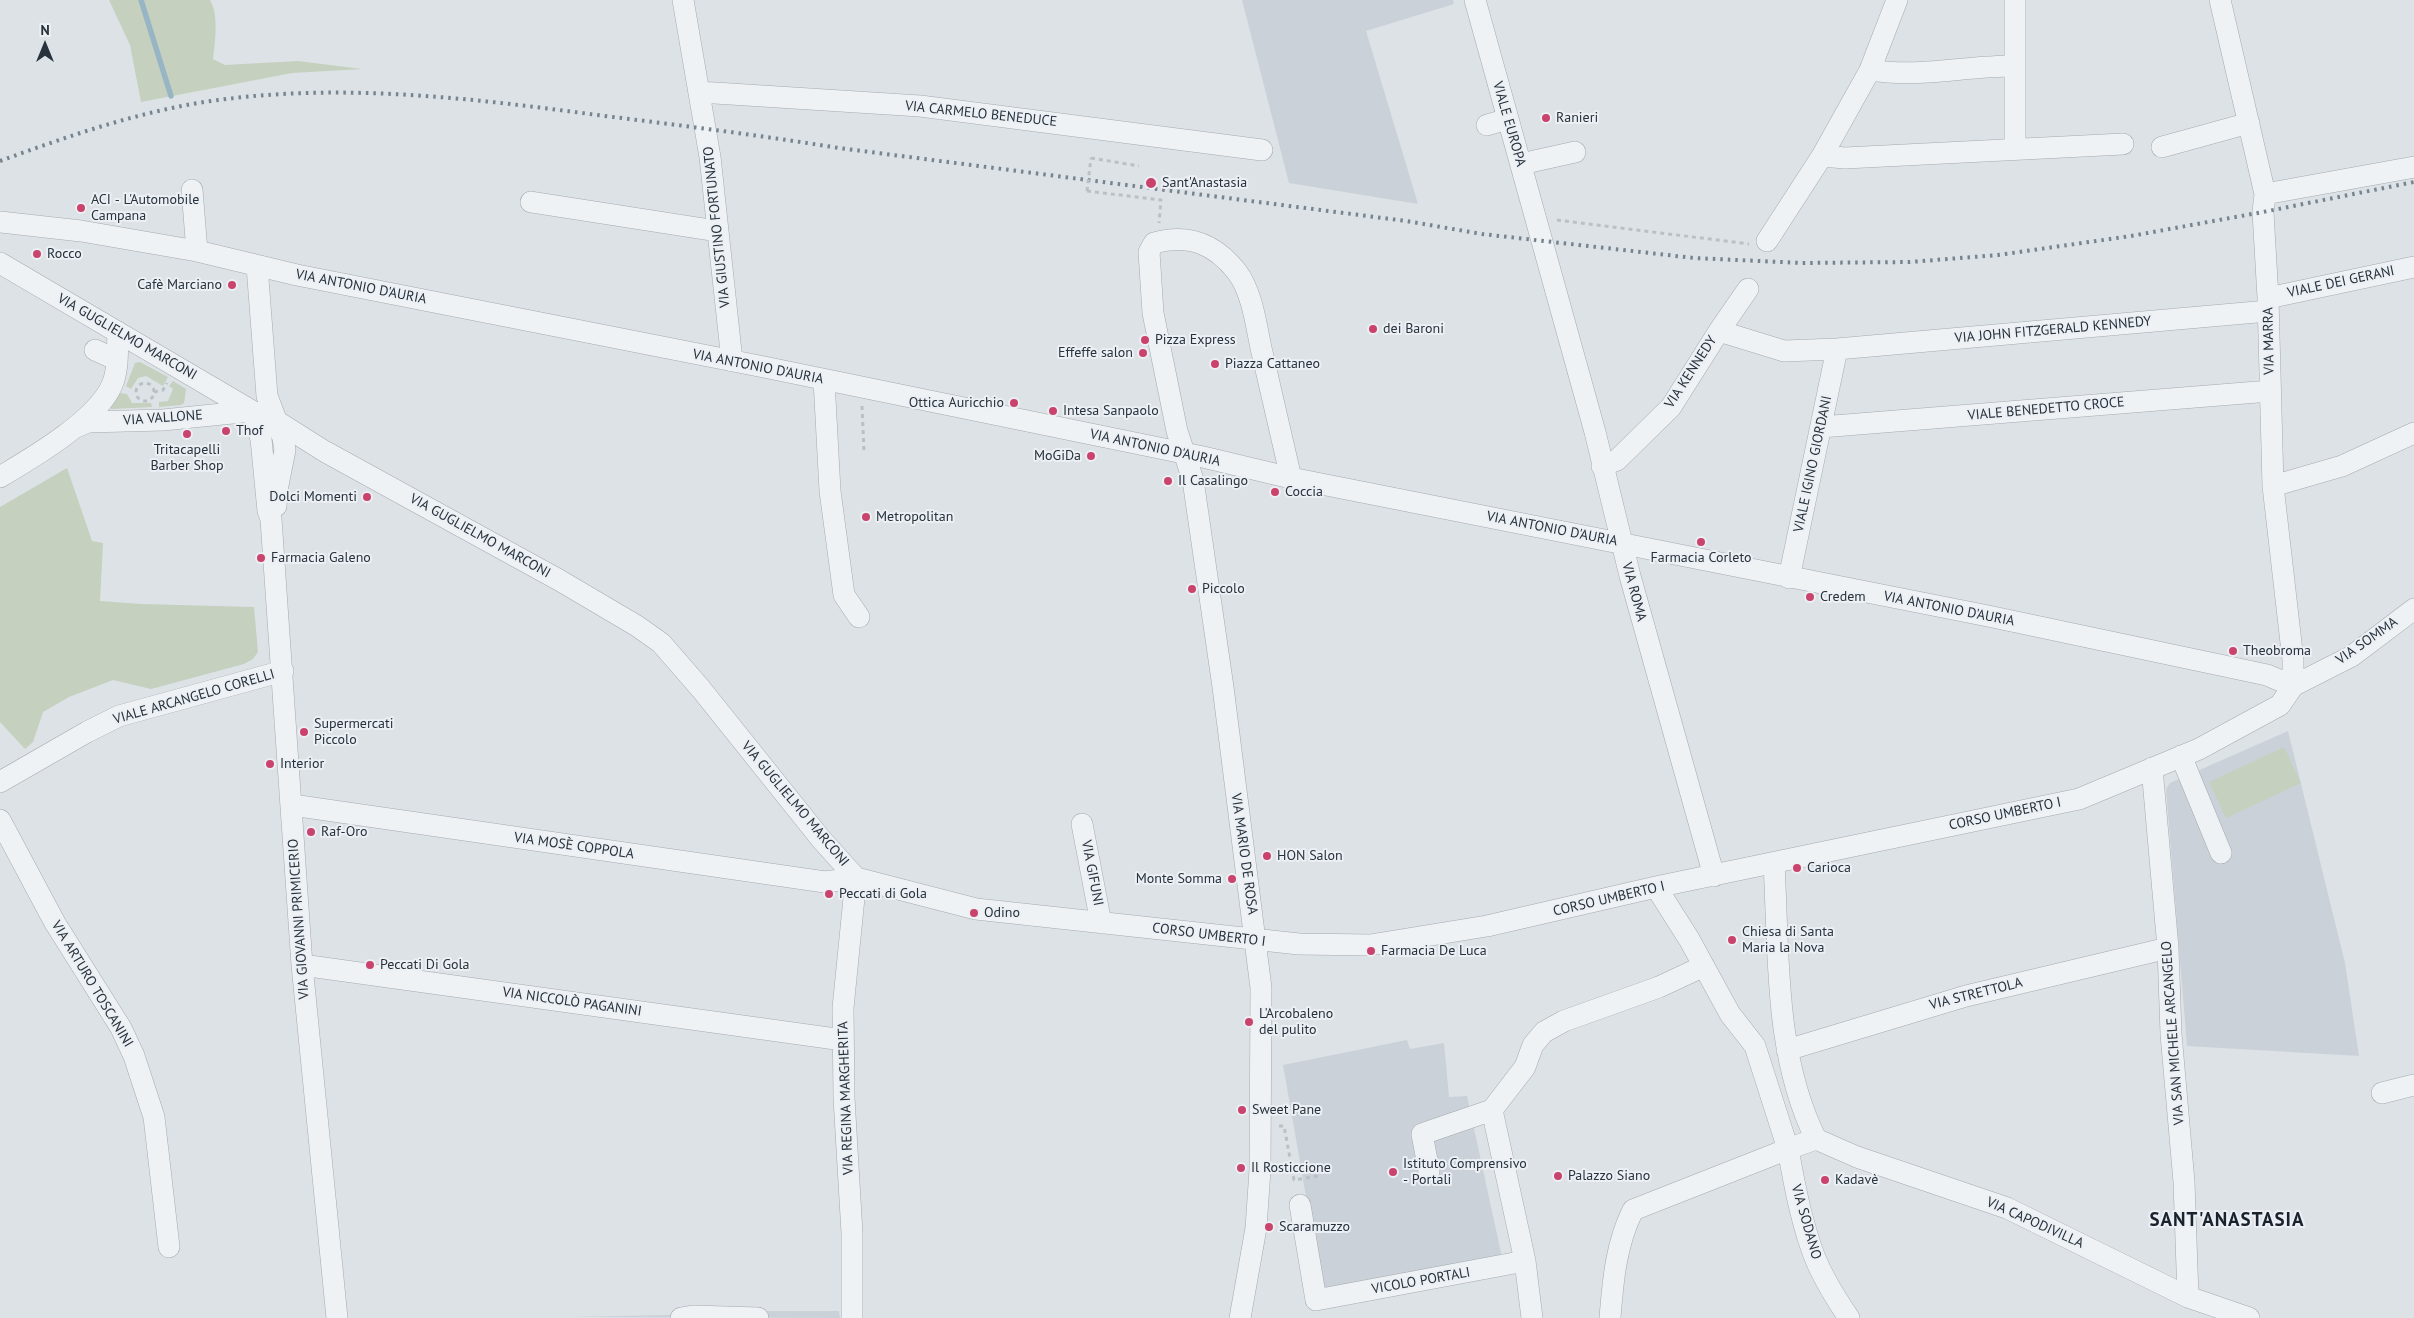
<!DOCTYPE html>
<meta charset="utf-8">
<style>
body{margin:0}
#map{position:relative;width:2414px;height:1318px;overflow:hidden;background:#dde2e6;font-family:"PT Sans",sans-serif}
canvas{display:block}
.north{position:absolute;left:20px;top:20px;width:50px;height:50px;-webkit-text-stroke:4px #ecf0f4;paint-order:stroke;rotate:0deg;font-size:14px;font-weight:700;line-height:20px;text-align:center;color:#27323c}
.north::after{content:'';display:block;margin:auto;width:18px;height:22px;background:#27323c;clip-path:polygon(50% 0,100% 100%,50% 72%,0 100%)}
</style>
<div id="map">
<canvas width="2414" height="1318"></canvas>
<div class="north">N</div>
</div>
<script>
const ctx = document.querySelector('canvas').getContext('2d');
ctx.lineJoin = 'round';
function paint(path, color) { ctx.fillStyle = color; ctx.fill(path, 'evenodd'); }
function trace(path, color, width, dash) { ctx.strokeStyle = color; ctx.lineWidth = width; ctx.lineCap = dash ? 'butt' : 'round'; ctx.setLineDash(dash || []); ctx.stroke(path); }
function write(font, color, halo, rows, align = 'center') {
  ctx.font = font + ' "PT Sans",sans-serif'; ctx.lineWidth = 4; ctx.setLineDash([]); ctx.textBaseline = 'middle'; ctx.strokeStyle = halo; ctx.fillStyle = color; for (const [text, x, y, turn = 0] of rows) {
    ctx.save(); ctx.translate(x, y); ctx.rotate((+turn || 0) * Math.PI / 180); ctx.textAlign = isNaN(turn) ? turn : align; if (halo) ctx.strokeText(text, 0, 0); ctx.fillText(text, 0, 0); ctx.restore();
  }
}
const built = new Path2D(`
 M 1242,0 L 1453,0 L 1454,4 L 1366,31 L 1418,204 L 1289,183 Z
 M 2288,731 L 2345,963 L 2359,1056 L 2187,1046 L 2166,789 L 2170,783 Z
 M 1407,1040 L 1410,1049 L 1444,1043 L 1449,1097 L 1467,1096 L 1503,1262 L 1323,1293 L 1283,1065 Z
 M 693,1311 L 839,1311 L 840,1318 L 572,1317 L 669,1315 Z`);
const green = new Path2D(`
 M 109,0 L 210,0 C 219,15 215,42 213,59 L 225,65 L 298,61 L 362,69 L 292,73 L 141,102 L 130,45 Z
 M 140,362 L 168,377 L 163,386 L 146,376 L 138,378 L 131,389 L 126,386 L 135,363 Z
 M 173,381 L 186,389 L 184,403 L 181,405 L 159,407 L 159,402 L 168,401 L 173,389 L 169,386 Z
 M 120,393 L 127,394 L 132,403 L 151,403 L 152,407 L 111,409 L 109,406 Z
 M 67,468 L 92,541 L 103,543 L 100,601 L 141,604 L 254,607 L 258,652 L 253,659 L 244,664 L 151,689 L 113,680 L 69,697 L 43,712 L 33,742 L 25,749 L 0,722 L 0,507 Z
 M 2284,747 L 2301,783 L 2226,818 L 2209,782 Z`);
const stream = new Path2D(`
 M 141,0 L 171,96`);
const path = new Path2D(`
 M 1091,158 L 1139,166
 M 1087,191 L 1161,200 L 1159,223
 M 1557,220 L 1749,244
 M136 392a9 9 0 1 1 18 0a9 9 0 1 1-18 0Z
 M 154,392 L 163,390 L 167,383
 M 862,406 L 864,452
 M 1279,1126 L 1284,1126 L 1294,1180 L 1318,1176`);
const minor = new Path2D(`
 M 683,0 L 710,157 L 732,361
 M 1475,0 L 1595,432 L 1630,576 L 1714,876
 M 2015,0 L 2015,148
 M 2220,0 L 2265,194 L 2263,212 L 2268,298 L 2273,486 L 2293,660 L 2293,686
 M 1870,70 C 1920,78 1963,66 2014,66
 M 699,92 L 920,106 L 1262,150
 M 1487,125 L 1508,119
 M 2162,147 L 2249,123
 M 1822,156 L 1845,158 L 2123,144
 M 1521,164 L 1575,152
 M 192,190 L 197,251
 M 2265,194 L 2414,167
 M 531,202 L 717,231
 M 0,222 L 81,231 L 197,251 L 297,275 L 764,367 L 1203,457 L 1291,478 L 1988,616 L 2267,675 L 2293,686
 M 1767,241 L 1822,156 L 1870,70 L 1897,0
 M 0,263 L 252,411 L 275,420 L 324,451 L 559,580 L 637,626 L 661,643 L 701,689 L 821,839 L 856,878 L 976,909 L 1299,944 L 1370,945 L 1487,926 L 1656,887 L 2079,799 L 2199,749 L 2280,705 L 2293,686
 M 257,266 L 267,396 L 283,438 L 285,450 L 277,490 L 276,506
 M 2268,298 L 2414,267
 M 1719,331 L 1784,351 L 1837,349 L 2268,311
 M 95,350 L 117,360
 M 824,380 L 830,491 L 844,595 L 859,617
 M 1821,427 L 2270,391
 M 74,428 L 88,422 L 163,420 L 252,411 L 261,439 L 268,511 L 271,519 L 302,965 L 337,1318
 M 1602,466 L 1617,460 L 1671,407 L 1719,331 L 1748,289
 M 0,477 C 32,458 97,420 112,385 C 119,369 117,349 118,332
 M 2273,486 L 2342,466 L 2414,433
 M 1789,578 L 1837,349
 M 2293,686 L 2352,656 L 2414,609
 M 2181,756 L 2221,853
 M 2152,768 L 2168,948 L 2171,1034 L 2184,1182 L 2188,1297
 M 0,782 L 87,732 L 119,716 L 283,671
 M 292,805 L 825,882 L 856,878 L 843,1008 L 844,1098 L 852,1233 L 852,1318
 M 0,820 L 55,923 L 121,1028 L 134,1056 L 154,1117 L 169,1247
 M 1082,824 L 1101,923
 M 1656,887 L 1689,939 L 1730,1014 L 1755,1046 L 1788,1149 L 1816,1139 C 1774,1055 1779,954 1774,863
 M 302,965 L 843,1040
 M 1787,1050 L 1966,996 L 2168,948
 M 2382,1093 L 2414,1085
 M 1816,1139 L 1857,1157 L 2007,1208 L 2188,1297 L 2249,1318
 M 1429,1171 L 1422,1134 L 1492,1110
 M 1300,1205 L 1316,1300 L 1525,1261
 M 681,1318 L 693,1316 L 758,1318
 M 1240,1318 L 1256,1228 L 1260,1170 L 1261,988 L 1223,687 L 1193,480 L 1177,431 L 1153,313 L 1149,252 L 1154,243 C 1189,233 1215,244 1237,272 C 1252,292 1256,324 1261,348 C 1271,391 1281,435 1291,478
 M 1532,1318 L 1525,1261 L 1492,1110 L 1525,1067 L 1533,1045 L 1544,1032 L 1564,1021 L 1659,987 L 1704,966
 M 1610,1318 C 1613,1280 1616,1244 1633,1210 L 1788,1149 C 1794,1182 1800,1215 1811,1247 C 1819,1272 1834,1296 1849,1318`);
const rail = new Path2D(`
 M 0,161 C 63,138 126,116 192,104 C 327,81 463,97 597,115 C 678,125 758,135 839,148 L 1406,221 L 1482,234 L 1694,258 L 1802,263 L 1910,262 L 1998,255 L 2131,236 L 2263,212 L 2414,182`);
const pathBridge = new Path2D(`
 M 1087,191 L 1091,158`);
const markers = [
 [1546,118,5,"#ca436c"],
 [1151,183,6,"#ca436c"],
 [81,208,5,"#ca436c"],
 [37,254,5,"#ca436c"],
 [232,285,5,"#ca436c"],
 [1373,329,5,"#ca436c"],
 [1145,340,5,"#ca436c"],
 [1143,353,5,"#ca436c"],
 [1215,364,5,"#ca436c"],
 [1014,403,5,"#ca436c"],
 [1053,411,5,"#ca436c"],
 [226,431,5,"#ca436c"],
 [187,434,5,"#ca436c"],
 [1091,456,5,"#ca436c"],
 [1168,481,5,"#ca436c"],
 [1275,492,5,"#ca436c"],
 [367,497,5,"#ca436c"],
 [866,517,5,"#ca436c"],
 [1701,542,5,"#ca436c"],
 [261,558,5,"#ca436c"],
 [1192,589,5,"#ca436c"],
 [1810,597,5,"#ca436c"],
 [2233,651,5,"#ca436c"],
 [304,732,5,"#ca436c"],
 [270,764,5,"#ca436c"],
 [311,832,5,"#ca436c"],
 [1267,856,5,"#ca436c"],
 [1797,868,5,"#ca436c"],
 [1232,879,5,"#ca436c"],
 [829,894,5,"#ca436c"],
 [974,913,5,"#ca436c"],
 [1732,940,5,"#ca436c"],
 [1371,951,5,"#ca436c"],
 [370,965,5,"#ca436c"],
 [1249,1022,5,"#ca436c"],
 [1242,1110,5,"#ca436c"],
 [1241,1168,5,"#ca436c"],
 [1393,1172,5,"#ca436c"],
 [1558,1176,5,"#ca436c"],
 [1825,1180,5,"#ca436c"],
 [1269,1227,5,"#ca436c"]
];
const streetNames = [
 ["VIA CARMELO BENEDUCE",981,114,6],
 ["VIALE EUROPA",1509,124,74],
 ["VIA GIUSTINO FORTUNATO",717,227,-96],
 ["VIALE DEI GERANI",2341,282,-12],
 ["VIA ANTONIO D'AURIA",361,287,11],
 ["VIA JOHN FITZGERALD KENNEDY",2053,330,-5],
 ["VIA GUGLIELMO MARCONI",127,337,30],
 ["VIA MARRA",2269,341,-91],
 ["VIA ANTONIO D'AURIA",758,367,11],
 ["VIA KENNEDY",1691,372,-57],
 ["VIALE BENEDETTO CROCE",2046,409,-5],
 ["VIA VALLONE",163,418,-4],
 ["VIA ANTONIO D'AURIA",1155,448,12],
 ["VIALE IGINO GIORDANI",1813,464,-78],
 ["VIA ANTONIO D'AURIA",1552,529,11],
 ["VIA GUGLIELMO MARCONI",480,536,29],
 ["VIA ROMA",1634,592,75],
 ["VIA ANTONIO D'AURIA",1949,609,11],
 ["VIA SOMMA",2367,641,-35],
 ["VIALE ARCANGELO CORELLI",194,697,-16],
 ["VIA GUGLIELMO MARCONI",795,804,50],
 ["CORSO UMBERTO I",2005,814,-12],
 ["VIA MOSÈ COPPOLA",574,846,8],
 ["VIA MARIO DE ROSA",1244,854,82],
 ["VIA GIFUNI",1092,873,79],
 ["CORSO UMBERTO I",1609,899,-13],
 ["VIA GIOVANNI PRIMICERIO",299,919,-94],
 ["CORSO UMBERTO I",1209,935,7],
 ["VIA ARTURO TOSCANINI",92,984,59],
 ["VIA STRETTOLA",1976,994,-14],
 ["VIA NICCOLÒ PAGANINI",572,1002,8],
 ["VIA SAN MICHELE ARCANGELO",2173,1033,-94],
 ["VIA REGINA MARGHERITA",846,1098,-92],
 ["VIA SODANO",1806,1222,74],
 ["VIA CAPODIVILLA",2035,1223,24],
 ["VICOLO PORTALI",1421,1281,-10]
];
const poiNames = [
 ["Ranieri",1556,118],
 ["Sant'Anastasia",1162,183],
 ["ACI - L'Automobile",91,200],
 ["Campana",91,216],
 ["Rocco",47,254],
 ["Cafè Marciano",222,285,"right"],
 ["dei Baroni",1383,329],
 ["Pizza Express",1155,340],
 ["Effeffe salon",1133,353,"right"],
 ["Piazza Cattaneo",1225,364],
 ["Ottica Auricchio",1004,403,"right"],
 ["Intesa Sanpaolo",1063,411],
 ["Thof",236,431],
 ["Tritacapelli",187,450,"center"],
 ["Barber Shop",187,466,"center"],
 ["MoGiDa",1081,456,"right"],
 ["Il Casalingo",1178,481],
 ["Coccia",1285,492],
 ["Dolci Momenti",357,497,"right"],
 ["Metropolitan",876,517],
 ["Farmacia Galeno",271,558],
 ["Farmacia Corleto",1701,558,"center"],
 ["Piccolo",1202,589],
 ["Credem",1820,597],
 ["Theobroma",2243,651],
 ["Supermercati",314,724],
 ["Piccolo",314,740],
 ["Interior",280,764],
 ["Raf-Oro",321,832],
 ["HON Salon",1277,856],
 ["Carioca",1807,868],
 ["Monte Somma",1222,879,"right"],
 ["Peccati di Gola",839,894],
 ["Odino",984,913],
 ["Chiesa di Santa",1742,932],
 ["Maria la Nova",1742,948],
 ["Farmacia De Luca",1381,951],
 ["Peccati Di Gola",380,965],
 ["L'Arcobaleno",1259,1014],
 ["del pulito",1259,1030],
 ["Sweet Pane",1252,1110],
 ["Istituto Comprensivo",1403,1164],
 ["- Portali",1403,1180],
 ["Il Rosticcione",1251,1168],
 ["Palazzo Siano",1568,1176],
 ["Kadavè",1835,1180],
 ["Scaramuzzo",1279,1227]
];
const districtNames = [
 ["SANT'ANASTASIA",2227,1221]
];
paint(built, '#cbd1d8');
paint(green, '#c5d0be');
trace(stream, '#98b5c6', 5.5);
trace(minor, '#a3aab0', 22);
trace(path, '#bbc0c5', 3, [4, 4]);
trace(minor, '#eff2f5', 21);
trace(rail, '#76848f', 4, [2.5, 5]);
trace(pathBridge, '#bbc0c5', 3, [4, 4]);
for (const [x, y, r, color] of markers) { const dot = new Path2D(); dot.arc(x, y, r, 0, 2 * Math.PI); ctx.fillStyle = color; ctx.fill(dot); trace(dot, '#ecf0f4', 2); }
write('14px', '#27323c', '#ecf0f4', streetNames);
write('14px', '#27323c', '#ecf0f4', poiNames, 'left');
ctx.letterSpacing = '1px';
write('bold 19px', '#19232d', '#ecf0f4', districtNames);
ctx.letterSpacing = '0px';
</script>
